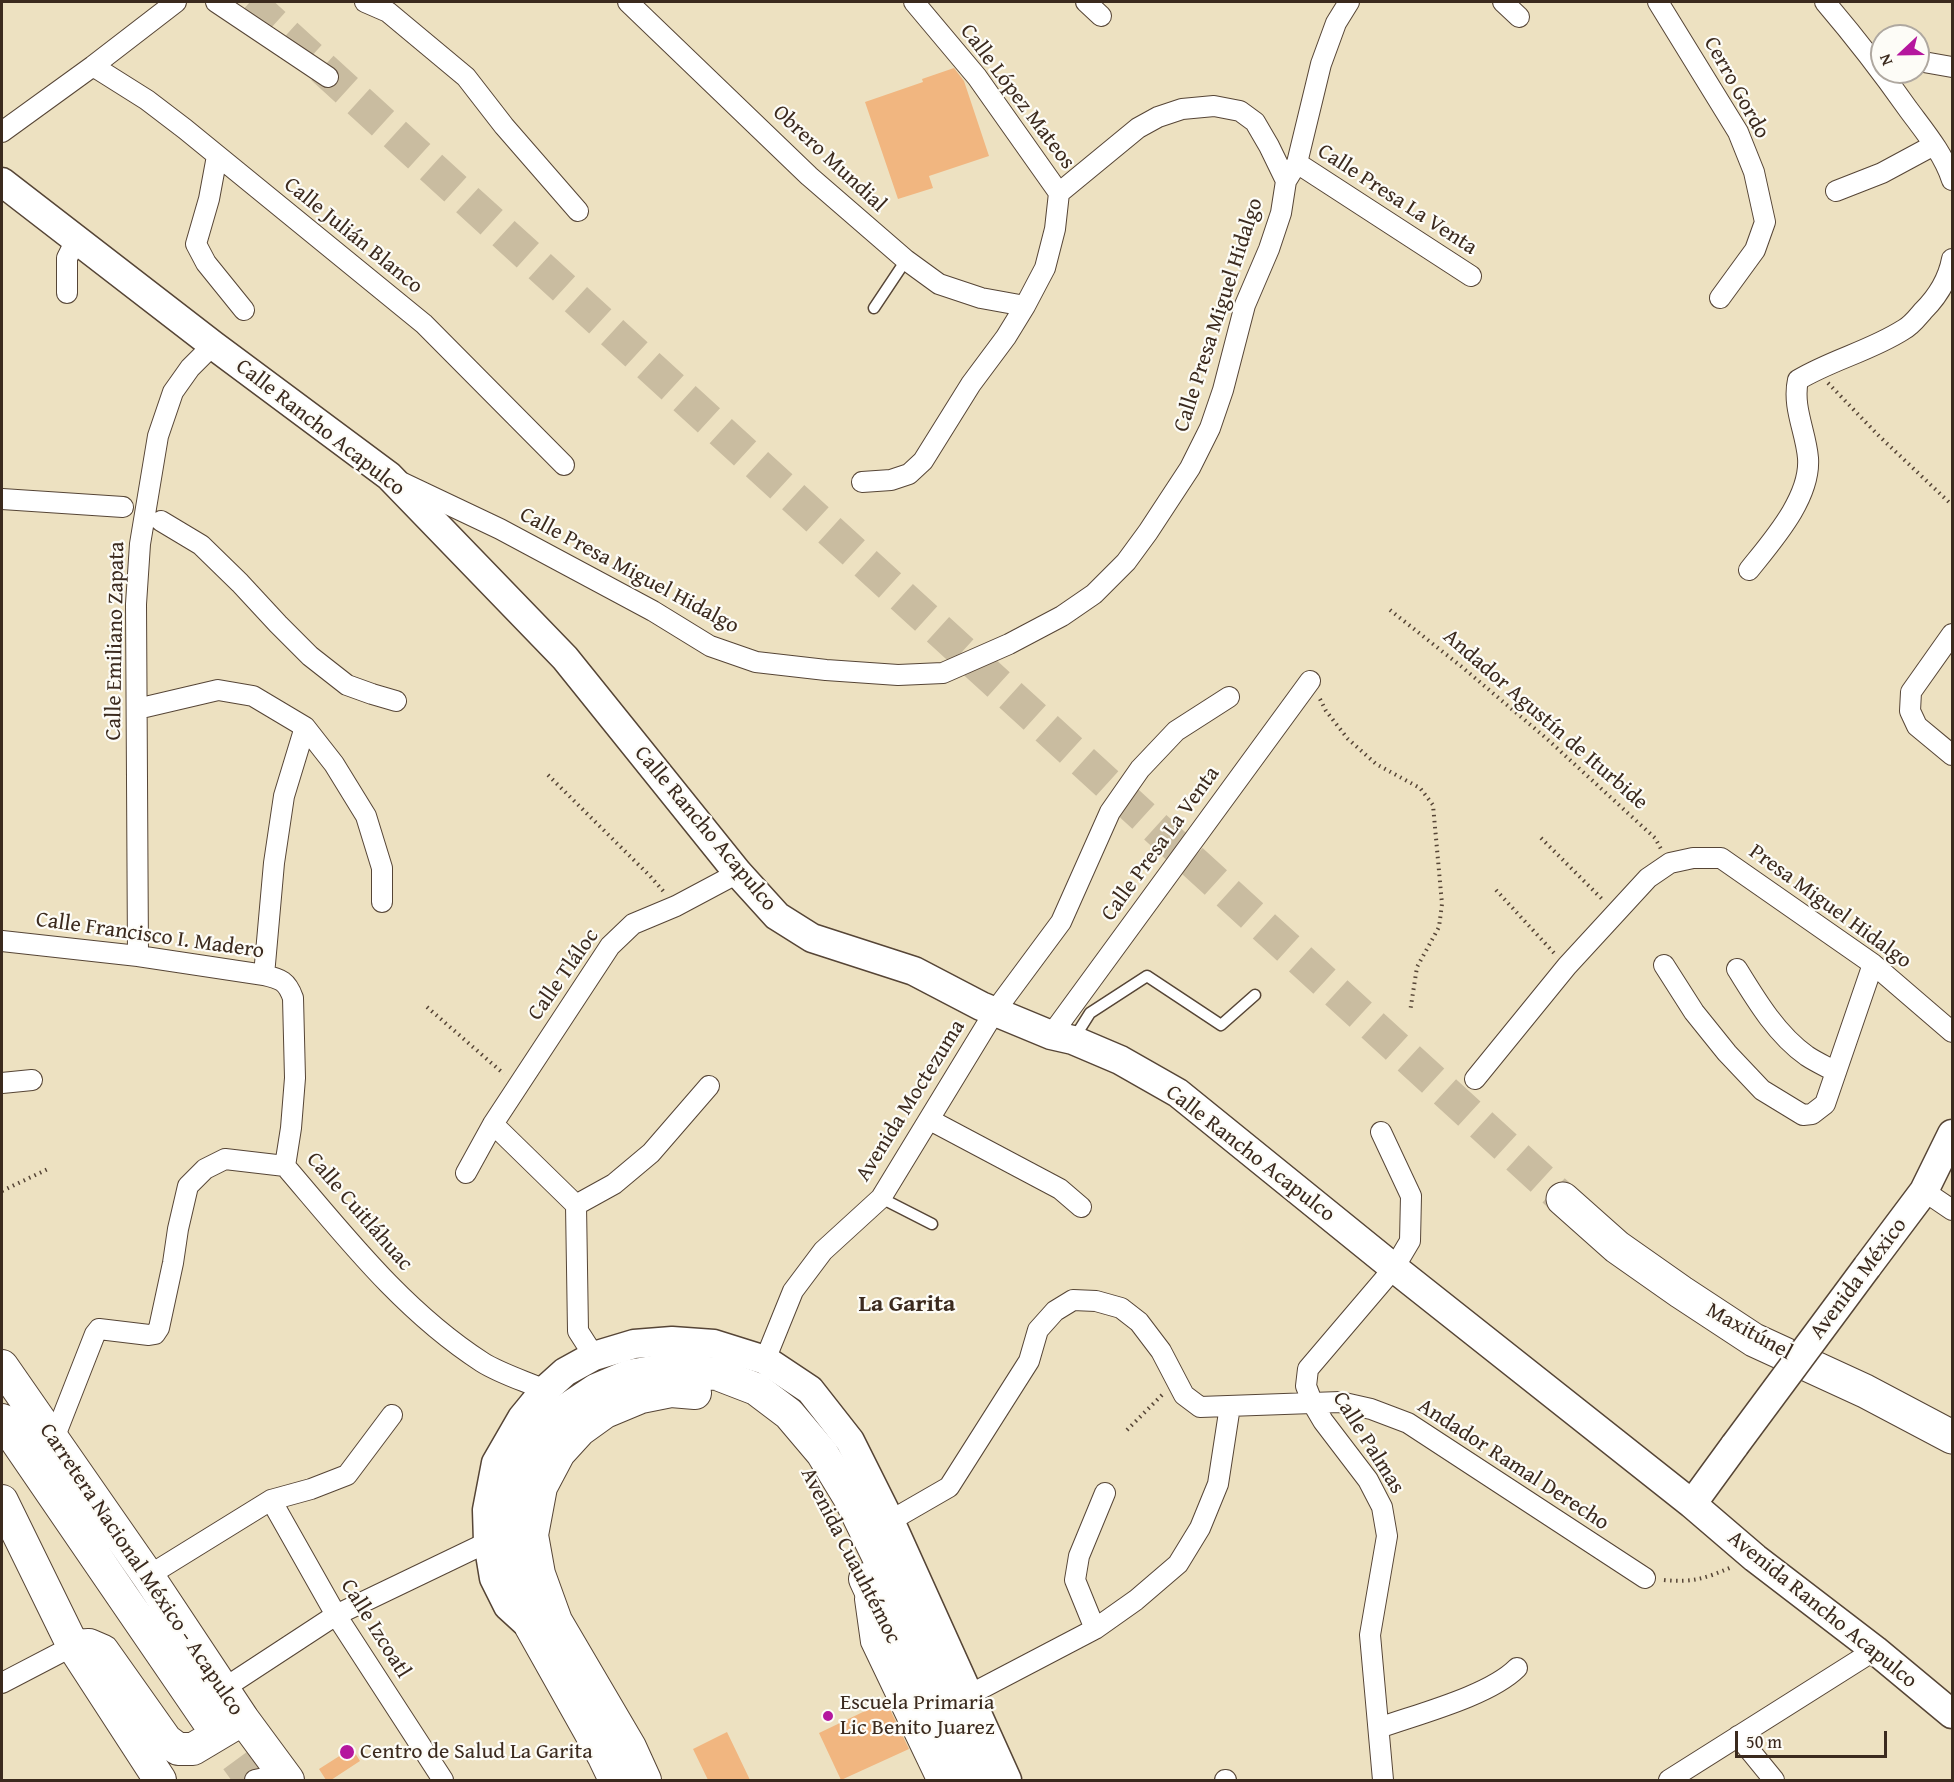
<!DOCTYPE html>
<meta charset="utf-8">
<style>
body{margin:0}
#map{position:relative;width:1954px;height:1782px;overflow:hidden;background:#ede1c1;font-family:"Gentium Book Plus",serif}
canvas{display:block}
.frame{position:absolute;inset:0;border:3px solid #3b2a1e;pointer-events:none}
.north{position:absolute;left:1870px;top:24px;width:60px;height:60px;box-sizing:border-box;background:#fdfcf7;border:2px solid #afa8a0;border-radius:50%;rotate:248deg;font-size:16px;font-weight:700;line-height:24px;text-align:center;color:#3b2a1e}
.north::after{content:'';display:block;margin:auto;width:21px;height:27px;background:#b5179e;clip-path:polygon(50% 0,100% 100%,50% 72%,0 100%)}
.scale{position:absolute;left:1735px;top:1731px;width:152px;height:27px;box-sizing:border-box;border:3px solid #3b2a1e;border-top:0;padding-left:8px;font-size:18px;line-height:21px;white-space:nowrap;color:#3b2a1e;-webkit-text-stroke:4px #fdfcf7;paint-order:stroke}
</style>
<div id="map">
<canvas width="1954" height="1782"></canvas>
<div class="frame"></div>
<div class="north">N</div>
<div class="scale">50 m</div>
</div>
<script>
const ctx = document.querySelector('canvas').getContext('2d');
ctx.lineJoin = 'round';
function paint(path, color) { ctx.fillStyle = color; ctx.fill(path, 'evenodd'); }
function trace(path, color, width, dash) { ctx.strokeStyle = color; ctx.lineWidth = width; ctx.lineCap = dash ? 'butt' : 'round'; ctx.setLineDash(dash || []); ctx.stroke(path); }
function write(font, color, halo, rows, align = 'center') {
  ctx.font = font + ' "Gentium Book Plus",serif'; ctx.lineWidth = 4.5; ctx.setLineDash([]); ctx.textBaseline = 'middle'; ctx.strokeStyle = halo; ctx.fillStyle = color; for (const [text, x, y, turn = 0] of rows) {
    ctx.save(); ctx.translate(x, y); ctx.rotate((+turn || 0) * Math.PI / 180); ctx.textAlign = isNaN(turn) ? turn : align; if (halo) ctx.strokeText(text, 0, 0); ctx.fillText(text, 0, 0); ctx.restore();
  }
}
const building = new Path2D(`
 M 954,68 L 964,81 L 989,156 L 929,176 L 933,188 L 898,199 L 865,102 L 923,82 L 922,79 Z
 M 886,1701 L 909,1749 L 841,1780 L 819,1733 Z
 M 727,1732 L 750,1780 L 708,1780 L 693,1749 Z
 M 352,1748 L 360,1761 L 331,1780 L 326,1780 L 319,1769 Z`);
const primaryTunnel = new Path2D(`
 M 208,1721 L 251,1780`);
const highwayTunnel = new Path2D(`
 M 250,2 L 1563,1199`);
const path = new Path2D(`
 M 1828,383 L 1879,436 L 1952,505
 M 1390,610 L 1462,667 L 1546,738 L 1655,838 L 1661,849
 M 1320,699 L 1326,711 L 1348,739 L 1376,764 L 1420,788 L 1433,805 L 1442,904 L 1439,927 L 1417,967 L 1410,1012
 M 548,775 L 650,876 L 664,892
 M 1541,838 L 1604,901
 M 1496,890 L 1554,953
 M 427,1007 L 504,1074
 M 2,1191 L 50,1168
 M 1127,1430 L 1163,1394
 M 1664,1580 C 1693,1583 1706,1578 1732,1567`);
const lane = new Path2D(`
 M 874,308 L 906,260
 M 1073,1040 L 1090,1013 L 1147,976 L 1221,1025 L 1255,995
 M 881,1198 L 932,1224`);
const street = new Path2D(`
 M 216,2 L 328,77
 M 365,2 L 388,12 L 466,77 L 504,126 L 578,211
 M 628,2 L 809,176 L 906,260 L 939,284 L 981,298 L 1025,306
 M 914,2 L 977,77 L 1059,193
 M 1086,2 L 1101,16
 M 1503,2 L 1519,17
 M 1658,2 L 1738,132 L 1754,172 L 1765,222 L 1755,250 L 1720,298
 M 1825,2 C 1854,36 1882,72 1908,109 C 1925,132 1943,153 1952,180
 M 1918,61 L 1952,67
 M 93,66 L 147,100 L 185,129 L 424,324 L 564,465
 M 2,132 L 93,66 L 176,2
 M 217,156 L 209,199 L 196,244 L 206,263 L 244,310
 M 1297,163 L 1471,276
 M 1836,191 L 1882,173 L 1934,145
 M 1059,193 L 1138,128 L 1158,117 L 1182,109 L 1214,106 L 1240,111 L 1255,122 L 1269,146 L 1286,181
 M 67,293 L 67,258 L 76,240
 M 862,482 L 891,480 L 909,474 L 923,461 L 971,384 L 1006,337 L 1025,306 L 1045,268 L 1055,229 L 1059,193
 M 403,483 L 500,529 L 653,611 L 710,646 L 756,662 L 826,670 L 898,675 L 943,673 L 1009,644 L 1062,616 L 1094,594 L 1126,562 L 1148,532 L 1190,468 L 1210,428 L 1223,390 L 1245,305 L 1269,249 L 1281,213 L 1286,181 L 1297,163 L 1321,64 L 1336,23 L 1349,2
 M 2,499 L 123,507
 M 161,521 L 201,545 L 240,583 L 278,624 L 310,656 L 347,685 L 372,694 L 396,701
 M 1749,570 C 1772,541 1811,498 1808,458 C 1806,432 1792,407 1798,380 C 1831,360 1870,351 1903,330 C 1911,326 1917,318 1923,311 C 1938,296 1948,280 1952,259
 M 1952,634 L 1911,692 L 1910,711 L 1917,726 L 1952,755
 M 137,709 L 218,690 L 253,696 L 305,727 L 334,764 L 366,816 L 382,868 L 382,902
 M 2,941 L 138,956 L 264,975 C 281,979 287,981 293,998 L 295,1078 L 291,1128 L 285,1166 C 345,1236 403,1311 482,1362 C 501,1374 525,1381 545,1390
 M 138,956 L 136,604 L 140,544 L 158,436 L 173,392 L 190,368 L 213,345
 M 1664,965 L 1694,1012 L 1727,1053 L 1762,1090 L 1803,1115 L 1812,1114 L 1825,1104 L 1873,964
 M 1737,969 C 1756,1000 1777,1035 1807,1056 C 1816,1062 1827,1067 1836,1072
 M 264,975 L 274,863 L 284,796 L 305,727
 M 1051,1035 L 1310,681
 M 1475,1079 L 1567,966 L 1648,878 L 1670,863 L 1693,858 L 1721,858 L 1873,964 L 1952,1032
 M 2,1083 L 32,1080
 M 930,1120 L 1060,1189 L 1081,1207
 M 493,1124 L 576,1205 L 578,1331 L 594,1356
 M 1381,1132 L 1411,1196 L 1410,1241 L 1394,1268 L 1308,1369 L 1306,1386 L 1313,1404 L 1323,1421 L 1368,1480 L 1382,1507 L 1387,1536 L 1370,1635 L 1383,1780
 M 466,1173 L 493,1124 L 610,946 L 633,924 L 676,906 L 738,873
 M 1924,1191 L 1952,1210
 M 576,1205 L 614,1184 L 651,1153 L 709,1086
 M 765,1360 L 793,1291 L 823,1251 L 881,1198 L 995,1011 L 1061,922 L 1110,812 L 1140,769 L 1176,731 L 1229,697
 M 53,1441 L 95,1334 L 99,1329 L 149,1335 L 155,1334 L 159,1328 L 173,1263 L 178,1229 L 188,1186 L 205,1169 L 225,1159 L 285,1166
 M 271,1500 L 336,1615 L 443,1780
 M 890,1521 L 949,1487 L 1029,1361 L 1038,1330 L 1055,1311 L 1073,1300 L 1096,1301 L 1121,1308 L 1139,1322 L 1161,1351 L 1184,1395 L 1200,1407 L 1340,1402 L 1371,1409 L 1408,1423 L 1645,1578
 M 148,1576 L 271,1500 L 311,1489 L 347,1475 L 392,1415
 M 865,1599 L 871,1642 L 937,1780
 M 1095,1629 L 1075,1580 L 1079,1556 L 1105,1493
 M 2,1683 L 73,1646
 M 223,1689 L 336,1615 L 488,1542
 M 969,1695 L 1095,1629 L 1136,1600 L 1178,1564 L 1200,1528 L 1218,1484 L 1230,1406
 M 1379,1728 C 1418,1714 1489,1696 1517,1668
 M 1738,1736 L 1774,1780
 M 255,1780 L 283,1774
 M 1225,1780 L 1226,1780
 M 1669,1780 L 1875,1650`);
const secondary = new Path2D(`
 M 2,182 L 213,345 L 389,476 L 565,658 L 738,873 L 777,916 L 812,938 L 914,971 L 981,1006 L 1051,1035 L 1073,1040 L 1120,1060 L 1178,1093 L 1394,1268 L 1692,1504 L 1755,1558 L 1875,1650 L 1952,1714
 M 1867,1267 L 1924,1191 L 1952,1134
 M 1692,1504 L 1735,1445
 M 531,1627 L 508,1606 L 494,1578 L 488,1542 L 487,1510 L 496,1463 L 522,1418 L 545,1390 L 565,1372 L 594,1356 L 634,1344 L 672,1341 L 714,1344 L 765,1360 L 810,1390 L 850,1441 L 890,1521 L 1007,1780`);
const primary = new Path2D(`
 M 2,1366 L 148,1576 L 243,1719 L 288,1780
 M 2,1420 L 208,1721
 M 2,1501 L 73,1646 L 160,1780
 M 865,1579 L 957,1780
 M 73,1646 L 89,1645 L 103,1651 L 166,1740 L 178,1749 L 193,1749 L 240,1721
 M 615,1780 L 604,1757 L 531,1627 L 516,1576 L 510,1535 L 522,1477 L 542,1436 L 566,1410 L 596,1390 L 629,1376 L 670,1369 L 717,1374 L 756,1389 L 789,1414 L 822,1453 L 850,1499 L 987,1780
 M 645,1780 L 630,1747 L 556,1621 L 539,1574 L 532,1535 L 541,1487 L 559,1453 L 580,1430 L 605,1412 L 641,1397 L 671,1391 L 695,1393`);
const highway = new Path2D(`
 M 1563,1199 L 1617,1247 L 1681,1292 L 1754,1340 L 1865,1391 L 1952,1437`);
const secondaryBridge = new Path2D(`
 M 1735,1445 L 1867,1267`);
const markers = [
 [828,1716,6,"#b5179e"],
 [347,1752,8,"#b5179e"]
];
const streetNames = [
 ["Cerro Gordo",1736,88,61],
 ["Calle López Mateos",1017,97,53],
 ["Obrero Mundial",829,159,43],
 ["Calle Presa La Venta",1397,200,33],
 ["Calle Julián Blanco",353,236,39],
 ["Calle Presa Miguel Hidalgo",1219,315,-72],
 ["Calle Rancho Acapulco",320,428,38],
 ["Calle Presa Miguel Hidalgo",629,571,28],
 ["Calle Emiliano Zapata",116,641,-89],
 ["Andador Agustín de Iturbide",1545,720,41],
 ["Calle Rancho Acapulco",705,829,50],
 ["Calle Presa La Venta",1161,844,-54],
 ["Presa Miguel Hidalgo",1830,907,36],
 ["Calle Francisco I. Madero",150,936,8],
 ["Calle Tláloc",564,975,-55],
 ["Avenida Moctezuma",911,1101,-58],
 ["Calle Rancho Acapulco",1250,1154,38],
 ["Calle Cuitláhuac",359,1212,49],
 ["Avenida México",1859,1279,-53],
 ["Maxitúnel",1749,1332,29],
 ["Calle Palmas",1368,1443,58],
 ["Andador Ramal Derecho",1513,1465,33],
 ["Avenida Cuauhtémoc",850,1556,63],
 ["Carretera Nacional México - Acapulco",141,1570,56],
 ["Avenida Rancho Acapulco",1822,1610,39],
 ["Calle Izcoatl",375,1629,58]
];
const poiNames = [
 ["Escuela Primaria",840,1703],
 ["Lic Benito Juarez",840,1728],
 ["Centro de Salud La Garita",360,1752]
];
const neighbourhoodNames = [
 ["La Garita",907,1305]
];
paint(building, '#f1b680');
trace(primaryTunnel, '#c9bca0', 32, [32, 16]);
trace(highwayTunnel, '#c9bca0', 33, [33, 16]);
trace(lane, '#564536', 13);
trace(street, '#564536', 22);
trace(secondary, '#564536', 31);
trace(primary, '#564536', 34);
trace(highway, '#564536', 35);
trace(path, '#564536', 4, [1.5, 4.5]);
trace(lane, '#fff', 10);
trace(street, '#fff', 20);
trace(secondary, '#fff', 28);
trace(primary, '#fff', 32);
trace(highway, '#fff', 33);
trace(secondaryBridge, '#564536', 31, []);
trace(secondaryBridge, '#fff', 28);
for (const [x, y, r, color] of markers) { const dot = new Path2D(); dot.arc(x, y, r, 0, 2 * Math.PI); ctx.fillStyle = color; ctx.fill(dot); trace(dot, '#fdfcf7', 2); }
write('22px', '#3b2a1e', '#fdfcf7', streetNames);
write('22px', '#3b2a1e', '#fdfcf7', poiNames, 'left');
write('bold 24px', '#3b2a1e', '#fdfcf7', neighbourhoodNames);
</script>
